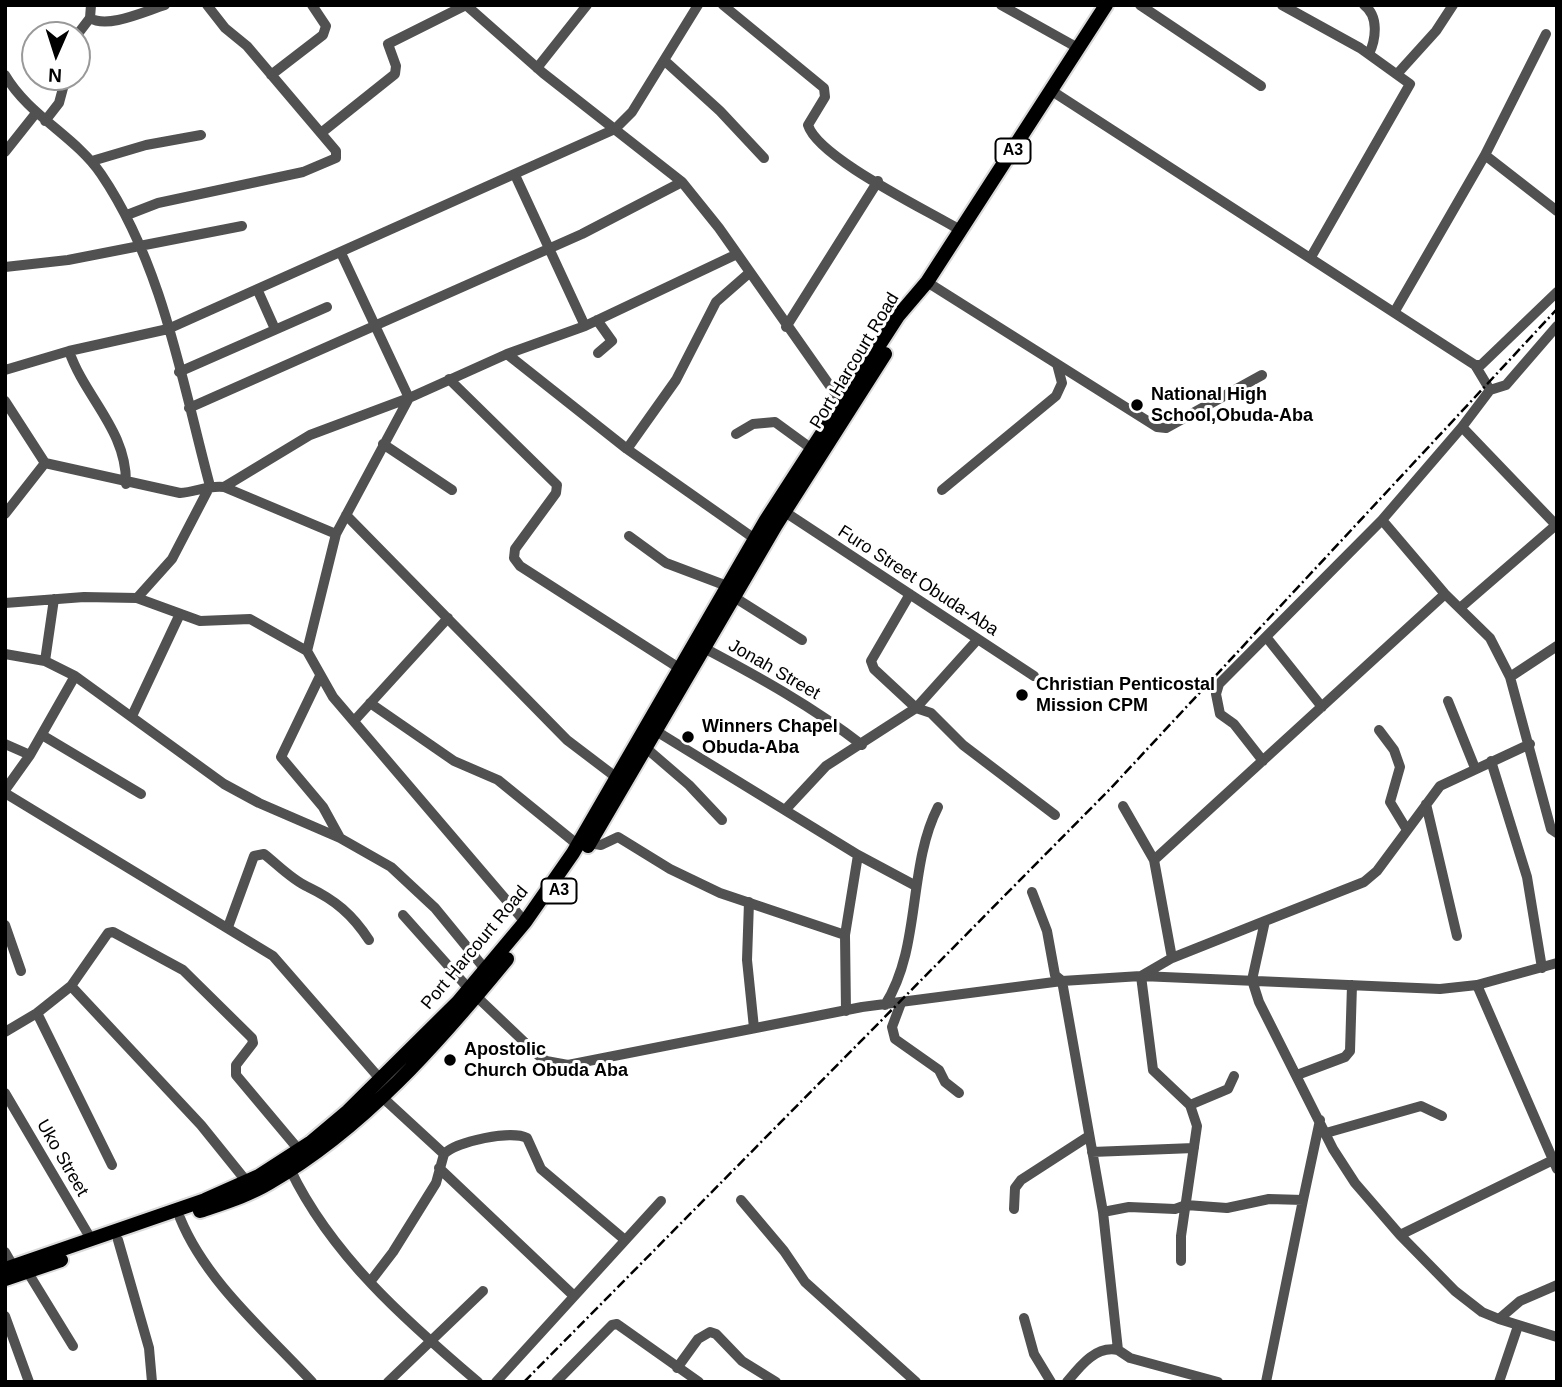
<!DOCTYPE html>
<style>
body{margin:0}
#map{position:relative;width:1562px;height:1387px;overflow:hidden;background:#fff;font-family:Helvetica,sans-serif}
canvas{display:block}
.frame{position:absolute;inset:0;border:7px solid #000;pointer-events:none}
.north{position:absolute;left:21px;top:21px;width:70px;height:70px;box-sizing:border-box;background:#fff;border:2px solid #999;border-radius:50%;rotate:183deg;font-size:19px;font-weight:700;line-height:28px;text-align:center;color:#000}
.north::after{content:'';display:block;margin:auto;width:24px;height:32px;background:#000;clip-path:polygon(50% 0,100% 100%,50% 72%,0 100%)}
</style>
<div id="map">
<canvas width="1562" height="1387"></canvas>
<div class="frame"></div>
<div class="north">N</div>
</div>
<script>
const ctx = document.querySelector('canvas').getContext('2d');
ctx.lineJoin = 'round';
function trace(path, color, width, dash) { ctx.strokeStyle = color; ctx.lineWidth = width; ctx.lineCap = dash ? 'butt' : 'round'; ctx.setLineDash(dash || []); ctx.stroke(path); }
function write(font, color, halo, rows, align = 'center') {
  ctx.font = font + ' Helvetica,sans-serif'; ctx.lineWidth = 6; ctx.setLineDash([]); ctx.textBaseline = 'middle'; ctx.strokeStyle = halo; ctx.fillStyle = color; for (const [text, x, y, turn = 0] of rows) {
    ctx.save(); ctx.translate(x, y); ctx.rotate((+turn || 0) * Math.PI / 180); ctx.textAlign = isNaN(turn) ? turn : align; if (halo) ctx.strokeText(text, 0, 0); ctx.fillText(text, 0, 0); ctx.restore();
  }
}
const minor = new Path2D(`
 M 91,5 L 90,18 C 108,29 145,11 165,5
 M 466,5 L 543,73 L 682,182 L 719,228 L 842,403
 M 723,5 L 824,88 L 825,97 L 808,125 C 818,158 927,210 960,230
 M 1001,5 L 1078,48
 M 1140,5 L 1261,86
 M 1282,5 L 1360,48 L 1410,84 L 1311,257
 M 1364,5 C 1379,16 1376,39 1369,54
 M 77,35 L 90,18
 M 665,61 L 720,111 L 764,158
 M 537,68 L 587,5
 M 1398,73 L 1436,31 L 1453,5
 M 5,75 C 29,116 75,136 101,174 C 163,265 182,382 210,486 L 172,559 L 137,598
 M 271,75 L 323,35 L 326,26 L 312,5
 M 1052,91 L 1475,365 L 1490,390
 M 45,121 L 59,103 L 66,77
 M 321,133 L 395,74 L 396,66 L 388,44 L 466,5
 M 5,152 L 36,113
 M 1485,155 L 1557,211
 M 92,161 L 146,145 L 201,135
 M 515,175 L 585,326
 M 127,215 L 158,203 L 303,172 L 336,158 L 336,151 L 247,46 L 225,28 L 207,5
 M 5,267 L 68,260 L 242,226
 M 927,282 L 1157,427 L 1166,428 L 1262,375
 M 258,291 L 275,329
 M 1395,311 L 1485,155 L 1546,34
 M 597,320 L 612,341 L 598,353
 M 1557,326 L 1506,385 L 1490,390 L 1462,427 L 1557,526
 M 786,327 L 878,181
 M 69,351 C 85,398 127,430 126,484
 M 507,354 L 627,449 L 755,539
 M 1475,365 L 1481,365 L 1557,292
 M 5,370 L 69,351 L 168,329 L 615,129 L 632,112 L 698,5
 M 179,372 L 327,307
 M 449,379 L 557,485 L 556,493 L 515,549 L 514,558 L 520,566 L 679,668
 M 5,401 L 45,463 L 180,493 C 196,492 208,485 224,487 L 336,534
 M 189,408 L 582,234 L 682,182
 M 736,434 L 753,424 L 775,422 L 812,449
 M 383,444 L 452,490
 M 627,449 L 676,380 L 716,302 L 748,274
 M 224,487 L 310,435 L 409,398 L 341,253
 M 942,490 L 1056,396 L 1062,383 L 1057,364
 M 785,512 L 1034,676
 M 5,514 L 45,463
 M 346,515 L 567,740 L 617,778
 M 1382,520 L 1445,594 L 1490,638 L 1510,677
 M 629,536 L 666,563 L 727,586
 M 910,594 L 871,661 L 874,669 L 916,708 L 931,713 L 963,745 L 1055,815
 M 734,597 L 802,640
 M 5,603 L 84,597 L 137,598 L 200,621 L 250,619 L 307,651 L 333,697 L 525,922
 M 1460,608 L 1556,525
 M 1267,638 L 1322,707
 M 1557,646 L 1510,677 L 1551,829 L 1557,833
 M 704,648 C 759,677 813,707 862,745
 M 307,651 L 336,534 L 409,398 L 507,354 L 585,326 L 735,255
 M 5,654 L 45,661 L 75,676 L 224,784 L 259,803 L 340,838 L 391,867 L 435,908 L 485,969
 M 45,661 L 54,599
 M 320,676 L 281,757 L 323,807 L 340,838
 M 1448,701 L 1475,768
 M 370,703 L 454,761 L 498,780 L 578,845
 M 132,716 L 179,616
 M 354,721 L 448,618
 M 1379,730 L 1394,750 L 1400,767 L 1390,802 L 1407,830
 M 656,731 L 858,855 L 916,886
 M 42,735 L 141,794
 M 5,744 L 30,755
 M 1530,744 L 1440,786 L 1377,871 L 1364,882 L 1265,921 L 1252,980 L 1259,1002 L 1333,1149 L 1355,1183 L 1400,1235 L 1455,1291 L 1482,1312 L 1499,1319 L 1557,1337
 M 646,748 L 689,785 L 722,820
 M 1263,761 L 1234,724 L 1220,714 L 1216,694 L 1219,684 L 1382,520 L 1462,427
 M 1491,761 L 1527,877 L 1542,968
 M 5,790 L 30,755 L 75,676
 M 5,793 L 273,956 L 381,1080
 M 1426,804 L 1457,936
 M 1123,806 L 1154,860 L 1172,958
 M 785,810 L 826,766 L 916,708 L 978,639
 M 590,843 L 601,845 L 618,837 L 670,869 L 720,893 L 845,935
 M 1154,860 L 1445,594
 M 1032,892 L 1047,931 L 1055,975 L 1062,981 L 1103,1212 L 1129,1207 L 1175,1209 L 1186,1205 L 1227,1208 L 1269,1199 L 1303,1200 L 1320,1120
 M 749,902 L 747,960 L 754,1028
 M 403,915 L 469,989
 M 5,925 L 21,971
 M 228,927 L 254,856 L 264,854 C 277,864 292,880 308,887 C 335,900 352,914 369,940
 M 1477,985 L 1557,1169
 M 71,986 L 201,1125 L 247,1182
 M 476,996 L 538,1055 L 546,1061 L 568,1065 L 862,1007 L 1062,981 L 1141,976 L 1440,989 L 1477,985 L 1557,963
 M 901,1003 L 892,1027 L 895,1039 L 939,1070 L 945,1082 L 959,1093
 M 885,1005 C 922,946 907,868 938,807
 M 846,1011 L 845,935 L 858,855
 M 37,1013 L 112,1165
 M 5,1032 L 37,1013 L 71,986 L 108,933 L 113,932 L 183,970 L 252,1038 L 253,1043 L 236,1065 L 236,1075 L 299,1150
 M 1297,1075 L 1345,1057 L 1350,1051 L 1352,985
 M 5,1093 L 91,1239
 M 381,1096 L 444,1154
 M 1190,1105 L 1228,1089 L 1234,1076
 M 1326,1133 L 1421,1106 L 1442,1116
 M 1092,1152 L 1194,1148
 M 439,1168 L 574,1296
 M 290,1169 C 331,1255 406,1321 478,1382
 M 741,1200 L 784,1251 L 805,1282 L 916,1382
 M 1014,1209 L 1015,1188 L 1021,1180 L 1089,1136
 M 1103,1212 L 1118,1350 L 1130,1358 L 1218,1382
 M 180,1218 C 206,1282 266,1332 312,1382
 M 1400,1235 L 1553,1160
 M 118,1240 L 149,1348 L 152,1382
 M 5,1252 L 13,1266
 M 1181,1261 L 1181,1236 L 1197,1126 L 1190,1105 L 1153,1070 L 1141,976 L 1172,958 L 1265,921
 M 27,1271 L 73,1346
 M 370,1282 L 393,1252 L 436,1183 L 444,1154 C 457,1141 511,1130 527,1138 L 541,1169 L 625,1240
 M 5,1316 L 29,1382
 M 1024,1318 L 1034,1354 L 1051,1382
 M 1499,1319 L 1520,1301 L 1557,1285
 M 677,1368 L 698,1339 L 710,1332 L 716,1334 L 742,1361 L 776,1382
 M 388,1382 L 483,1291
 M 496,1382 L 661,1201
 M 556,1382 L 612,1325 L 617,1324 L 699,1382
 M 1067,1382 C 1080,1366 1096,1345 1118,1350
 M 1266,1382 L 1303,1200
 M 1499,1382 L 1518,1326`);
const highway = new Path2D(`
 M 588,846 L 776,525 L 885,354
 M 200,1211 C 223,1203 247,1196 269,1183 C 363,1129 439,1042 507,959
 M 5,1269 L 205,1200 L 259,1176 L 310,1143 L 348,1111 L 458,1002 L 525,922 L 573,853 L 766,520 L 898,316 L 927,282 L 1106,5
 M 5,1279 L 61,1260`);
const rail = new Path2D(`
 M 524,1382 L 1111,788 L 1557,309`);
const markers = [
 [1137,405,7,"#000"],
 [1022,695,7,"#000"],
 [688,737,7,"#000"],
 [450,1060,7,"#000"]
];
const shields = [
 [1013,151,35],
 [559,891,35]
];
const shieldNames = [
 ["A3",1013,151],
 ["A3",559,891]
];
const streetNames = [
 ["Port Harcourt Road",855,361,-59],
 ["Furo Street Obuda-Aba",918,581,33],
 ["Jonah Street",774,670,30],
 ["Port Harcourt Road",475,948,-50],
 ["Uko Street",62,1158,60]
];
const poiNames = [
 ["National High",1151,395],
 ["School,Obuda-Aba",1151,416],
 ["Christian Penticostal",1036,685],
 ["Mission CPM",1036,706],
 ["Winners Chapel",702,727],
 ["Obuda-Aba",702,748],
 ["Apostolic",464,1050],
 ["Church Obuda Aba",464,1071]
];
trace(highway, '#dbdbdb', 18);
trace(minor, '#515151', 10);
trace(highway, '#000', 14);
trace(rail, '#000', 2.5, [10, 3.5, 2, 3.5]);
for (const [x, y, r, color] of markers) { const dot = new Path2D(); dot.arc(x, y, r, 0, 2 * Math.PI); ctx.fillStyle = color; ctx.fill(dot); trace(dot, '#fff', 2.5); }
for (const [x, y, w] of shields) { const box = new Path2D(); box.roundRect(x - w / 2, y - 12.5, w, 25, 5); ctx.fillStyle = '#fff'; ctx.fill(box); trace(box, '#000', 2); }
write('bold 16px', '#000', null, shieldNames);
write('18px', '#000', '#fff', streetNames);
write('bold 18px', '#000', '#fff', poiNames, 'left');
</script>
